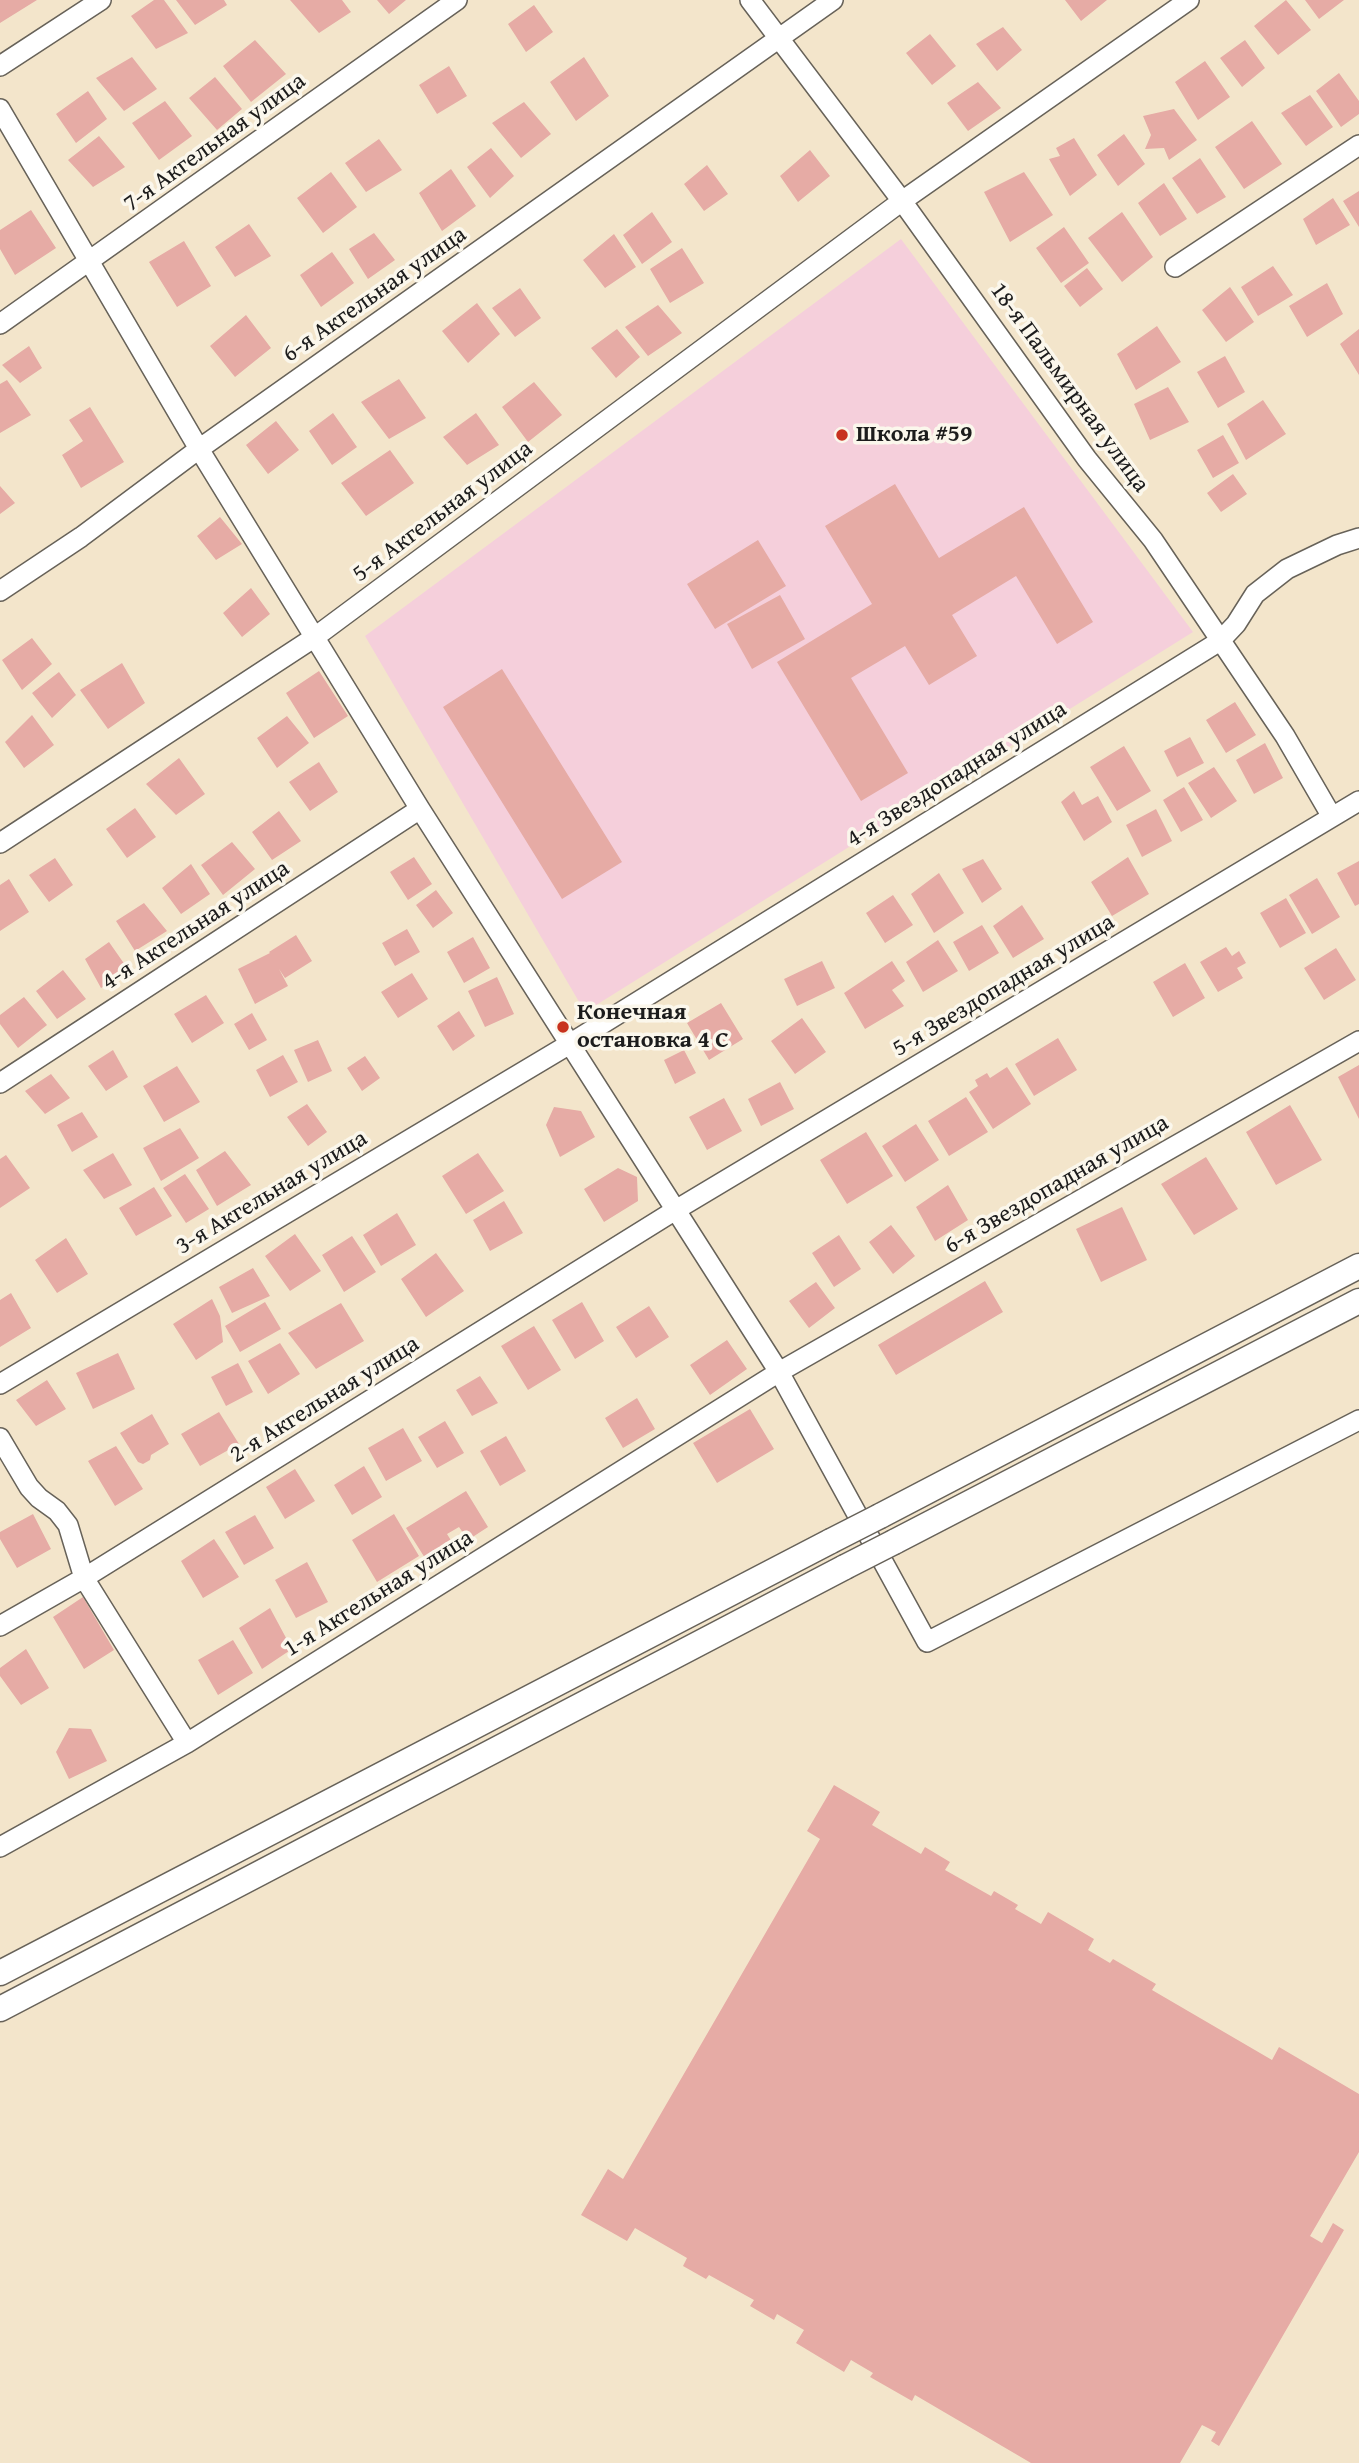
<!DOCTYPE html>
<meta charset="utf-8">
<style>
body{margin:0}
canvas{display:block;background:#f3e5cb}
</style>
<canvas width="1359" height="2463"></canvas>
<script>
const ctx = document.querySelector('canvas').getContext('2d');
ctx.lineJoin = 'round';
function paint(path, color) { ctx.fillStyle = color; ctx.fill(path, 'evenodd'); }
function trace(path, color, width, dash) { ctx.strokeStyle = color; ctx.lineWidth = width; ctx.lineCap = dash ? 'butt' : 'round'; ctx.setLineDash(dash || []); ctx.stroke(path); }
function write(font, color, halo, rows, align = 'center') {
  ctx.font = font + ' "Gentium Book Plus",serif'; ctx.lineWidth = 7; ctx.setLineDash([]); ctx.textBaseline = 'middle'; ctx.strokeStyle = halo; ctx.fillStyle = color; for (const [text, x, y, turn = 0] of rows) {
    ctx.save(); ctx.translate(x, y); ctx.rotate((+turn || 0) * Math.PI / 180); ctx.textAlign = isNaN(turn) ? turn : align; if (halo) ctx.strokeText(text, 0, 0); ctx.fillText(text, 0, 0); ctx.restore();
  }
}
const built = new Path2D(`
 M 901,239 L 1193,632 L 585,1012 L 365,636 Z`);
const building = new Path2D(`
 M 0,0 L 37,0 L 0,23 Z
 M 154,0 L 164,0 L 188,33 L 156,49 L 131,16 Z
 M 176,0 L 224,0 L 227,5 L 195,25 Z
 M 290,0 L 342,0 L 351,12 L 319,33 Z
 M 377,0 L 406,0 L 389,14 Z
 M 1065,0 L 1107,0 L 1081,21 Z
 M 1286,0 L 1311,30 L 1278,55 L 1254,26 Z
 M 1305,0 L 1344,0 L 1319,19 Z
 M 534,5 L 553,32 L 526,52 L 508,24 Z
 M 1003,27 L 1022,50 L 997,71 L 976,44 Z
 M 930,34 L 956,66 L 932,85 L 906,53 Z
 M 255,40 L 286,74 L 251,102 L 223,66 Z
 M 1245,40 L 1265,68 L 1242,87 L 1220,58 Z
 M 132,57 L 157,89 L 124,111 L 96,78 Z
 M 584,57 L 609,96 L 576,121 L 550,82 Z
 M 1205,61 L 1230,97 L 1198,120 L 1175,82 Z
 M 449,66 L 467,96 L 437,114 L 419,85 Z
 M 1339,73 L 1359,101 L 1359,114 L 1341,127 L 1316,91 Z
 M 215,77 L 242,109 L 217,130 L 189,98 Z
 M 978,82 L 1001,108 L 968,131 L 947,103 Z
 M 88,91 L 107,119 L 76,143 L 56,114 Z
 M 1310,95 L 1333,127 L 1306,146 L 1281,113 Z
 M 165,101 L 192,136 L 159,160 L 132,123 Z
 M 524,102 L 551,134 L 521,158 L 492,123 Z
 M 1174,109 L 1197,140 L 1169,160 L 1164,148 L 1145,149 L 1151,135 L 1143,116 Z
 M 1252,121 L 1282,164 L 1244,189 L 1215,147 Z
 M 1124,134 L 1145,164 L 1118,186 L 1097,155 Z
 M 99,136 L 125,167 L 93,187 L 68,160 Z
 M 1074,138 L 1097,175 L 1070,196 L 1049,159 L 1060,156 L 1056,148 Z
 M 379,139 L 402,170 L 366,192 L 345,163 Z
 M 491,148 L 514,176 L 490,198 L 467,167 Z
 M 810,150 L 830,176 L 798,202 L 780,176 Z
 M 1200,158 L 1226,197 L 1197,214 L 1172,178 Z
 M 707,165 L 728,194 L 704,211 L 684,184 Z
 M 451,169 L 476,206 L 442,231 L 419,193 Z
 M 331,172 L 357,207 L 323,233 L 297,198 Z
 M 1024,172 L 1053,215 L 1010,242 L 984,192 Z
 M 1164,183 L 1187,219 L 1160,236 L 1138,203 Z
 M 1359,191 L 1359,227 L 1343,201 Z
 M 1333,198 L 1350,225 L 1316,245 L 1303,219 Z
 M 31,210 L 56,248 L 15,275 L 0,249 L 0,230 Z
 M 652,212 L 672,242 L 642,264 L 623,235 Z
 M 1122,212 L 1153,257 L 1122,282 L 1088,238 Z
 M 249,224 L 271,256 L 235,277 L 215,247 Z
 M 1064,227 L 1089,263 L 1061,283 L 1036,248 Z
 M 374,233 L 395,260 L 368,279 L 349,249 Z
 M 614,234 L 636,267 L 605,288 L 583,260 Z
 M 184,241 L 211,286 L 177,307 L 149,262 Z
 M 682,248 L 704,283 L 670,303 L 650,269 Z
 M 332,252 L 354,283 L 321,307 L 300,275 Z
 M 1273,266 L 1293,295 L 1258,316 L 1241,287 Z
 M 1087,268 L 1103,289 L 1080,307 L 1064,286 Z
 M 1327,283 L 1343,314 L 1307,337 L 1289,306 Z
 M 1230,287 L 1254,322 L 1226,342 L 1202,310 Z
 M 520,288 L 541,318 L 515,337 L 492,308 Z
 M 477,303 L 500,334 L 468,363 L 442,331 Z
 M 658,305 L 682,333 L 648,356 L 625,327 Z
 M 246,315 L 271,348 L 235,377 L 210,346 Z
 M 1157,326 L 1181,362 L 1136,390 L 1117,354 Z
 M 617,329 L 640,357 L 616,378 L 591,348 Z
 M 1359,329 L 1359,375 L 1340,344 Z
 M 29,346 L 42,368 L 20,383 L 2,365 Z
 M 1225,356 L 1245,392 L 1218,408 L 1197,372 Z
 M 399,379 L 426,418 L 389,439 L 361,402 Z
 M 7,380 L 31,415 L 0,433 L 0,384 Z
 M 534,382 L 562,415 L 528,442 L 502,407 Z
 M 1168,387 L 1189,422 L 1150,440 L 1134,404 Z
 M 1263,400 L 1286,434 L 1246,460 L 1227,424 Z
 M 90,407 L 124,462 L 81,488 L 62,455 L 83,441 L 69,420 Z
 M 333,413 L 357,447 L 332,465 L 309,431 Z
 M 476,413 L 499,445 L 467,465 L 443,437 Z
 M 276,421 L 299,450 L 268,474 L 246,445 Z
 M 1223,435 L 1239,463 L 1213,478 L 1197,450 Z
 M 390,450 L 414,483 L 366,516 L 341,483 Z
 M 1233,474 L 1247,494 L 1221,512 L 1207,493 Z
 M 895,484 L 939,558 L 1024,507 L 1093,622 L 1057,644 L 1016,576 L 952,615 L 977,656 L 929,685 L 905,646 L 851,678 L 908,773 L 861,801 L 777,662 L 872,604 L 825,526 Z
 M 0,486 L 15,503 L 0,514 Z
 M 220,517 L 242,544 L 216,560 L 197,536 Z
 M 758,540 L 786,586 L 715,629 L 687,584 Z
 M 251,588 L 270,614 L 242,637 L 223,613 Z
 M 780,595 L 805,639 L 752,669 L 727,624 Z
 M 32,638 L 52,664 L 22,690 L 2,660 Z
 M 122,663 L 145,703 L 108,729 L 80,690 Z
 M 502,669 L 622,862 L 562,899 L 443,707 Z
 M 319,671 L 348,716 L 314,738 L 286,693 Z
 M 59,672 L 76,695 L 52,718 L 32,693 Z
 M 1235,702 L 1256,735 L 1226,753 L 1206,720 Z
 M 32,715 L 54,745 L 24,768 L 5,742 Z
 M 287,716 L 309,743 L 277,768 L 257,738 Z
 M 1190,737 L 1204,763 L 1177,777 L 1164,751 Z
 M 1265,743 L 1283,778 L 1254,794 L 1236,760 Z
 M 1124,746 L 1151,791 L 1117,811 L 1090,767 Z
 M 179,758 L 205,794 L 176,815 L 146,784 Z
 M 319,762 L 338,792 L 310,811 L 289,782 Z
 M 1214,767 L 1237,801 L 1211,818 L 1188,783 Z
 M 1184,787 L 1203,820 L 1181,832 L 1163,800 Z
 M 1074,791 L 1082,805 L 1098,796 L 1112,822 L 1084,841 L 1061,802 Z
 M 135,808 L 156,837 L 127,858 L 106,829 Z
 M 1156,809 L 1172,841 L 1142,857 L 1126,825 Z
 M 279,811 L 301,841 L 272,860 L 252,832 Z
 M 232,842 L 255,869 L 223,895 L 201,865 Z
 M 414,857 L 432,884 L 408,900 L 390,872 Z
 M 1128,857 L 1149,894 L 1112,916 L 1091,882 Z
 M 55,858 L 73,885 L 49,902 L 29,875 Z
 M 983,859 L 1002,889 L 982,903 L 962,869 Z
 M 1359,861 L 1359,904 L 1355,906 L 1337,873 Z
 M 191,864 L 210,894 L 181,914 L 162,888 Z
 M 939,873 L 964,913 L 934,933 L 911,894 Z
 M 1317,878 L 1340,917 L 1312,934 L 1289,895 Z
 M 9,879 L 29,912 L 0,931 L 0,885 Z
 M 436,890 L 453,913 L 433,928 L 416,905 Z
 M 893,895 L 913,925 L 885,943 L 866,913 Z
 M 1286,898 L 1306,933 L 1280,948 L 1260,913 Z
 M 144,903 L 167,931 L 135,951 L 116,921 Z
 M 1022,905 L 1044,939 L 1013,958 L 993,926 Z
 M 982,925 L 999,953 L 969,971 L 953,942 Z
 M 407,929 L 420,952 L 395,966 L 382,943 Z
 M 296,935 L 312,961 L 285,978 L 279,969 L 288,986 L 255,1004 L 238,969 L 270,953 L 269,952 Z
 M 473,937 L 490,968 L 464,983 L 447,952 Z
 M 938,940 L 958,971 L 923,992 L 906,962 Z
 M 109,942 L 130,972 L 101,988 L 85,959 Z
 M 1226,947 L 1232,956 L 1239,951 L 1246,963 L 1237,968 L 1243,978 L 1218,992 L 1200,962 Z
 M 1336,948 L 1356,980 L 1324,1000 L 1304,968 Z
 M 822,961 L 835,988 L 797,1006 L 784,979 Z
 M 892,961 L 905,981 L 892,990 L 904,1006 L 865,1029 L 844,993 Z
 M 1185,963 L 1205,998 L 1173,1017 L 1153,982 Z
 M 63,970 L 86,999 L 57,1019 L 36,991 Z
 M 412,973 L 428,999 L 398,1018 L 381,992 Z
 M 497,977 L 514,1014 L 485,1027 L 468,991 Z
 M 206,995 L 224,1023 L 192,1043 L 174,1014 Z
 M 24,997 L 47,1025 L 18,1048 L 0,1024 L 0,1015 Z
 M 721,1003 L 743,1039 L 709,1060 L 687,1023 Z
 M 459,1011 L 475,1036 L 453,1051 L 437,1026 Z
 M 252,1013 L 267,1040 L 249,1050 L 234,1024 Z
 M 802,1018 L 826,1052 L 795,1074 L 771,1041 Z
 M 1058,1038 L 1077,1070 L 1034,1096 L 1015,1064 Z
 M 318,1040 L 332,1071 L 308,1082 L 294,1050 Z
 M 113,1050 L 128,1077 L 106,1091 L 88,1066 Z
 M 684,1050 L 696,1073 L 675,1084 L 664,1060 Z
 M 283,1055 L 298,1082 L 270,1097 L 256,1070 Z
 M 365,1056 L 380,1078 L 362,1091 L 347,1068 Z
 M 1359,1065 L 1359,1119 L 1338,1077 Z
 M 177,1066 L 200,1102 L 164,1122 L 143,1086 Z
 M 1007,1067 L 1031,1104 L 993,1129 L 969,1092 L 978,1086 L 975,1080 L 987,1073 L 990,1078 Z
 M 51,1074 L 70,1098 L 45,1114 L 25,1091 Z
 M 780,1082 L 794,1109 L 761,1126 L 748,1099 Z
 M 966,1097 L 988,1132 L 949,1156 L 928,1121 Z
 M 724,1098 L 742,1131 L 707,1150 L 689,1117 Z
 M 307,1104 L 327,1132 L 308,1146 L 287,1117 Z
 M 1290,1105 L 1322,1160 L 1276,1185 L 1246,1132 Z
 M 554,1107 L 581,1111 L 595,1137 L 560,1157 L 546,1125 Z
 M 82,1112 L 98,1137 L 72,1152 L 57,1125 Z
 M 916,1124 L 939,1160 L 905,1182 L 882,1146 Z
 M 180,1128 L 199,1158 L 161,1181 L 143,1148 Z
 M 866,1132 L 893,1176 L 847,1204 L 820,1160 Z
 M 225,1151 L 251,1185 L 217,1206 L 196,1170 Z
 M 113,1153 L 132,1185 L 104,1199 L 83,1170 Z
 M 478,1153 L 504,1191 L 466,1214 L 442,1176 Z
 M 6,1155 L 30,1188 L 0,1208 L 0,1159 Z
 M 1206,1157 L 1238,1209 L 1194,1235 L 1161,1184 Z
 M 618,1168 L 637,1177 L 638,1201 L 604,1222 L 584,1189 Z
 M 185,1174 L 209,1209 L 186,1223 L 163,1188 Z
 M 948,1185 L 968,1220 L 935,1241 L 916,1207 Z
 M 154,1187 L 172,1216 L 136,1236 L 119,1208 Z
 M 504,1201 L 523,1233 L 490,1251 L 473,1220 Z
 M 1122,1207 L 1147,1260 L 1101,1282 L 1076,1229 Z
 M 397,1213 L 416,1245 L 381,1266 L 363,1235 Z
 M 891,1225 L 915,1256 L 893,1274 L 869,1242 Z
 M 295,1234 L 321,1271 L 290,1291 L 265,1256 Z
 M 839,1235 L 861,1269 L 834,1287 L 812,1253 Z
 M 352,1236 L 376,1272 L 344,1292 L 322,1255 Z
 M 66,1238 L 88,1274 L 57,1293 L 35,1260 Z
 M 436,1253 L 464,1291 L 426,1317 L 401,1279 Z
 M 253,1268 L 270,1296 L 232,1313 L 219,1287 Z
 M 985,1281 L 1003,1312 L 896,1375 L 878,1345 Z
 M 816,1282 L 835,1308 L 809,1328 L 789,1301 Z
 M 11,1293 L 31,1328 L 0,1347 L 0,1300 Z
 M 212,1299 L 220,1316 L 223,1342 L 196,1360 L 173,1324 Z
 M 265,1302 L 281,1329 L 240,1352 L 225,1326 Z
 M 582,1302 L 604,1341 L 575,1359 L 552,1320 Z
 M 341,1303 L 364,1341 L 316,1369 L 288,1333 Z
 M 649,1306 L 669,1337 L 636,1358 L 616,1327 Z
 M 534,1326 L 561,1370 L 528,1390 L 501,1346 Z
 M 727,1340 L 747,1369 L 710,1395 L 690,1365 Z
 M 280,1343 L 300,1374 L 268,1394 L 248,1361 Z
 M 118,1353 L 135,1389 L 93,1409 L 76,1373 Z
 M 238,1363 L 253,1392 L 226,1406 L 211,1377 Z
 M 480,1376 L 498,1403 L 472,1416 L 456,1390 Z
 M 47,1380 L 66,1409 L 36,1426 L 16,1400 Z
 M 637,1398 L 655,1429 L 623,1448 L 605,1418 Z
 M 750,1409 L 774,1449 L 717,1483 L 693,1443 Z
 M 219,1412 L 239,1444 L 200,1466 L 181,1434 Z
 M 152,1414 L 169,1444 L 151,1455 L 150,1460 L 143,1464 L 138,1462 L 120,1433 Z
 M 445,1421 L 464,1453 L 437,1468 L 418,1437 Z
 M 403,1428 L 422,1461 L 386,1481 L 368,1448 Z
 M 506,1436 L 526,1471 L 500,1486 L 480,1451 Z
 M 116,1446 L 143,1489 L 115,1506 L 88,1461 Z
 M 364,1466 L 382,1497 L 352,1515 L 334,1485 Z
 M 295,1469 L 315,1501 L 285,1519 L 266,1487 Z
 M 466,1491 L 488,1527 L 468,1540 L 459,1527 L 447,1534 L 457,1550 L 430,1566 L 406,1528 Z
 M 33,1514 L 51,1549 L 17,1568 L 0,1539 L 0,1532 Z
 M 394,1514 L 419,1556 L 377,1582 L 352,1540 Z
 M 255,1515 L 274,1548 L 244,1565 L 225,1532 Z
 M 214,1539 L 239,1577 L 203,1598 L 181,1561 Z
 M 307,1562 L 328,1602 L 296,1618 L 275,1580 Z
 M 83,1597 L 114,1650 L 84,1669 L 53,1617 Z
 M 270,1608 L 292,1649 L 262,1669 L 239,1628 Z
 M 233,1640 L 253,1673 L 218,1695 L 198,1660 Z
 M 26,1649 L 49,1688 L 21,1705 L 0,1676 L 0,1668 Z
 M 69,1728 L 91,1729 L 107,1761 L 69,1779 L 56,1752 Z
 M 834,1785 L 880,1812 L 872,1825 L 921,1854 L 925,1847 L 950,1862 L 945,1870 L 991,1896 L 994,1891 L 1018,1905 L 1015,1909 L 1041,1924 L 1048,1912 L 1094,1939 L 1088,1950 L 1110,1963 L 1113,1959 L 1156,1984 L 1152,1990 L 1272,2060 L 1279,2047 L 1359,2094 L 1359,2152 L 1310,2236 L 1322,2243 L 1333,2223 L 1344,2230 L 1219,2446 L 1211,2441 L 1216,2432 L 1202,2425 L 1180,2463 L 1031,2463 L 915,2395 L 912,2401 L 870,2377 L 873,2373 L 851,2360 L 844,2372 L 796,2343 L 804,2330 L 777,2314 L 774,2320 L 750,2306 L 754,2300 L 709,2275 L 706,2279 L 683,2266 L 687,2258 L 635,2228 L 627,2241 L 581,2215 L 608,2169 L 623,2179 L 820,1839 L 807,1831 Z`);
const minor = new Path2D(`
 M 750,0 L 902,201 L 1087,459 L 1153,540 L 1285,736 L 1332,817
 M 0,66 L 101,0
 M 0,109 L 199,449 L 420,809 L 779,1372 L 927,1642 L 1359,1420
 M 1175,267 L 1359,145
 M 0,324 L 457,0
 M 0,591 L 81,537 L 199,449 L 833,0
 M 0,843 L 315,637 L 902,201 L 1189,0
 M 0,1083 L 420,809
 M 0,1384 L 568,1045 L 1220,641 L 1236,624 L 1255,594 L 1287,569 L 1337,545 L 1359,538
 M 0,1438 L 29,1487 L 39,1498 L 57,1511 L 68,1525 L 84,1578 L 187,1743
 M 0,1626 L 84,1578 L 674,1211 L 1359,801
 M 0,1847 L 187,1743 L 779,1372 L 1359,1041`);
const major = new Path2D(`
 M 880,1516 L 1359,1266
 M 894,1542 L 1359,1301
 M 0,1973 L 831,1541
 M 0,2009 L 845,1567`);
const majorBridge = new Path2D(`
 M 831,1541 L 880,1516
 M 845,1567 L 894,1542`);
const markers = [
 [842,435,7,"#c8321e"],
 [563,1027,7,"#c8321e"]
];
const streetNames = [
 ["7-я Акгельная улица",215,143,-36],
 ["6-я Акгельная улица",375,295,-35],
 ["18-я Пальмирная улица",1069,388,54],
 ["5-я Акгельная улица",443,512,-37],
 ["4-я Звездопадная улица",957,775,-32],
 ["4-я Акгельная улица",196,926,-33],
 ["5-я Звездопадная улица",1004,986,-31],
 ["6-я Звездопадная улица",1057,1185,-30],
 ["3-я Акгельная улица",272,1193,-31],
 ["2-я Акгельная улица",325,1400,-32],
 ["1-я Акгельная улица",379,1594,-32]
];
const poiNames = [
 ["Школа #59",856,435],
 ["Конечная",577,1013],
 ["остановка 4 С",577,1041]
];
paint(built, '#f5cfdb');
paint(building, '#e6aba5');
trace(minor, '#676259', 22);
trace(major, '#676259', 27);
trace(minor, '#fff', 19);
trace(major, '#fff', 24);
trace(majorBridge, '#676259', 27, []);
trace(majorBridge, '#fff', 24);
for (const [x, y, r, color] of markers) { const dot = new Path2D(); dot.arc(x, y, r, 0, 2 * Math.PI); ctx.fillStyle = color; ctx.fill(dot); trace(dot, '#fbf7ec', 2.5); }
write('24px', '#1c1c1c', '#fbf7ec', streetNames);
write('bold 24px', '#1c1c1c', '#fbf7ec', poiNames, 'left');
</script>
